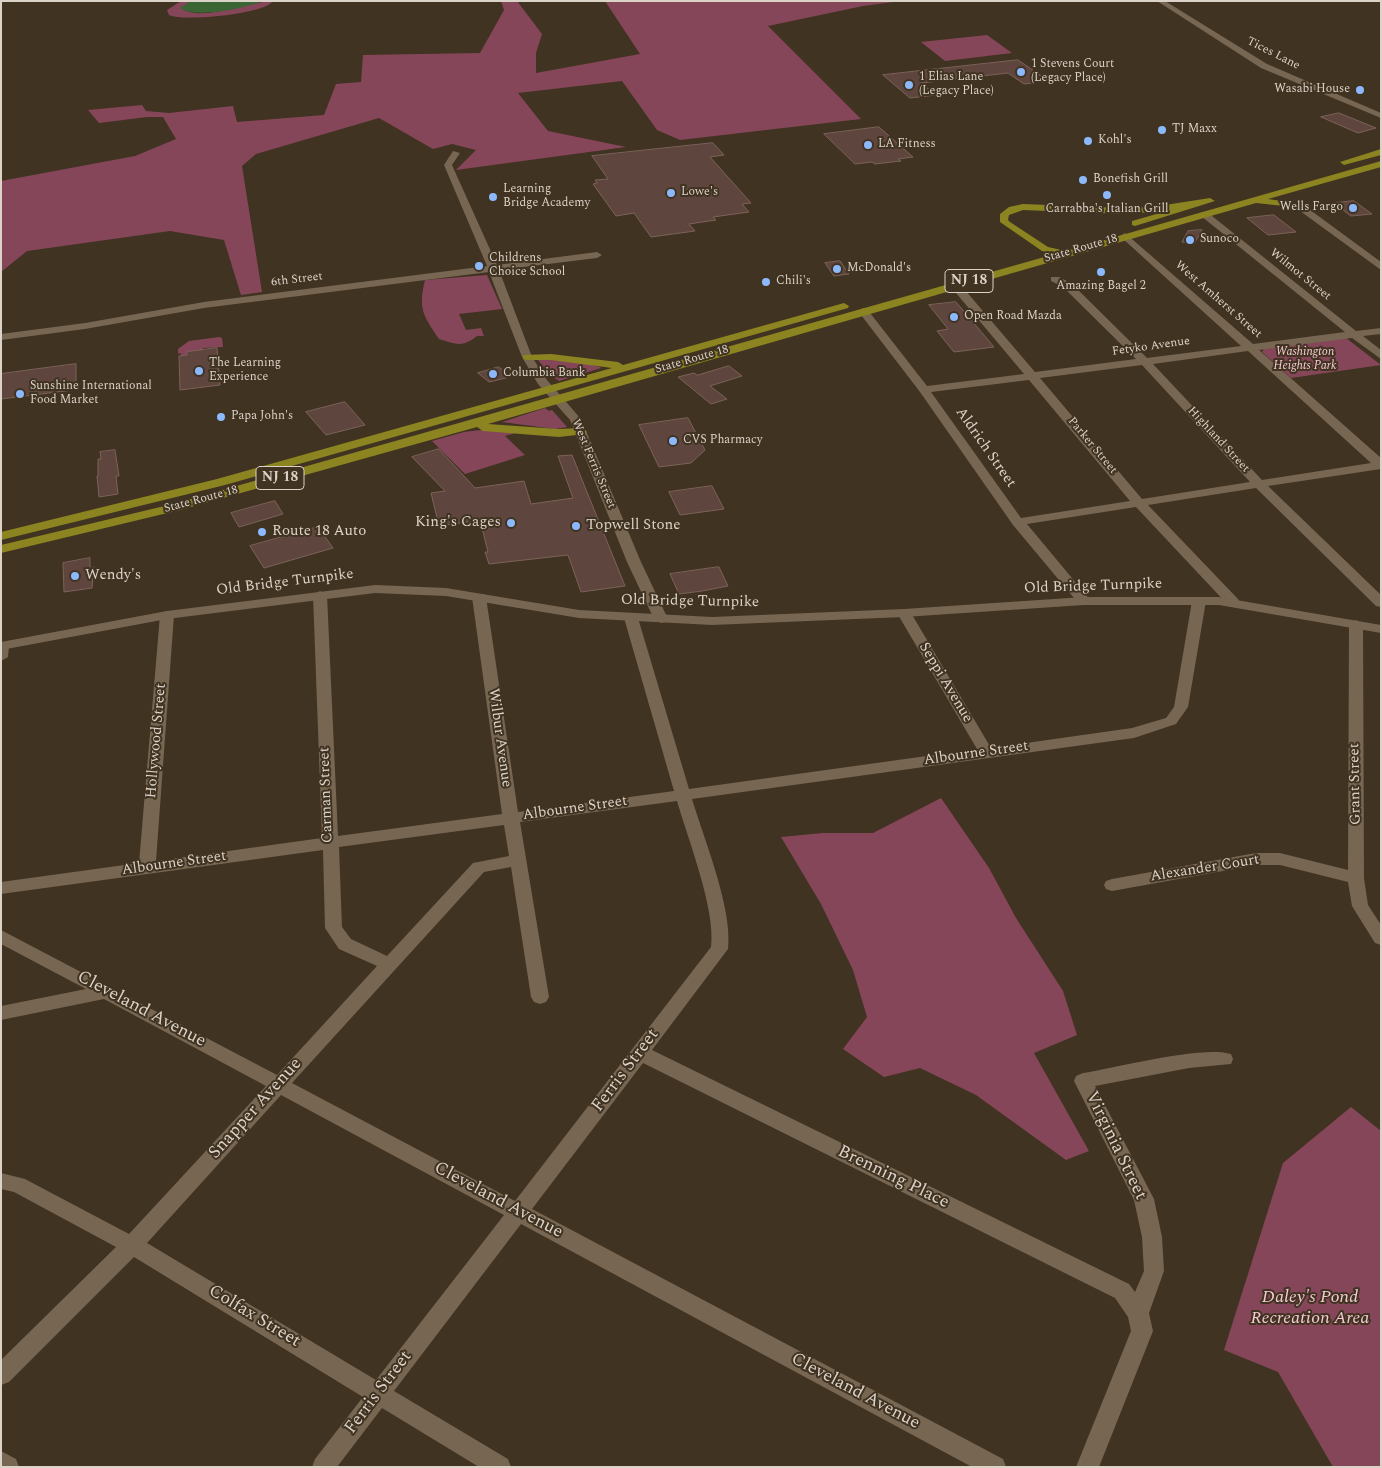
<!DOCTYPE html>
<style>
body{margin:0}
#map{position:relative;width:1382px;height:1468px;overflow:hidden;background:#413321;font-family:Spectral,serif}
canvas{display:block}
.frame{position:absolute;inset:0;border:2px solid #dcd3c8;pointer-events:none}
</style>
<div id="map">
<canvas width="1382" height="1468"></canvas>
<div class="frame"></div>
</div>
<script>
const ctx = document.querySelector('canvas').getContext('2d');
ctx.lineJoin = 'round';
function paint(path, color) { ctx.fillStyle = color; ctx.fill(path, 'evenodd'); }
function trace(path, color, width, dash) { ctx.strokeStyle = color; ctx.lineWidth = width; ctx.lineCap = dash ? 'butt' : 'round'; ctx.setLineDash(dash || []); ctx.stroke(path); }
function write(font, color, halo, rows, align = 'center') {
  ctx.font = font + ' Spectral,serif'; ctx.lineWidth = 4; ctx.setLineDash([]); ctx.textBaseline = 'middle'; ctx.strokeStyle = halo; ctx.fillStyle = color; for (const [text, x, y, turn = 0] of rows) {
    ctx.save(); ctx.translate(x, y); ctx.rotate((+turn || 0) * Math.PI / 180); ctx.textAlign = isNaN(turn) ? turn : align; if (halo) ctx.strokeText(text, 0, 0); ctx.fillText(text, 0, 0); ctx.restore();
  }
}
const green = new Path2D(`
 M 181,1 L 191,1 L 181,8 C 201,23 249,1 273,1 C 265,14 183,22 169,15 L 167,10 Z
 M 501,1 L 517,1 L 542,34 L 536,53 L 536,73 L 640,54 L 605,1 L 901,1 L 863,6 L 768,26 L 861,119 L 680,140 L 657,130 L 622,81 L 518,93 L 548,131 L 626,147 L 456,170 L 476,150 L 452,144 L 433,149 L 379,118 L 256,154 L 242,166 L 262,292 L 241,295 L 224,240 L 170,231 L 27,251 L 1,272 L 1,181 L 135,156 L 176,139 L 163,117 L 147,117 L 99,123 L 88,110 L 142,105 L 146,111 L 169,113 L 233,106 L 237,122 L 324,115 L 336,84 L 361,82 L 363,55 L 480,53 L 504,10 Z
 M 987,35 L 1012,53 L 945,61 L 921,42 Z
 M 487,275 L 502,309 L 459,314 L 466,330 L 481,328 L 484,336 L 477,336 C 462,348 456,344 439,339 C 423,315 418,309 425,280 Z
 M 219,337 L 222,338 L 223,347 L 203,348 L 203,353 L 187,352 L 187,355 L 181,356 L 181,353 L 178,354 L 178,349 L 189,341 Z
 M 1346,338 L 1381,365 L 1291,378 L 1262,352 L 1264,349 Z
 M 562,358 L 600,367 L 601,368 L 559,381 L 549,374 L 538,360 Z
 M 545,408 L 549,411 L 552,410 L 567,427 L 555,429 L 502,422 Z
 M 497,428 L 515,433 L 505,436 L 525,455 L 465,474 L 432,441 L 464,432 Z
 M 941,798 L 989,868 L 1016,918 L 1063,991 L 1077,1035 L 1034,1053 L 1089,1151 L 1066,1160 L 976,1095 L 920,1068 L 884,1077 L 843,1049 L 867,1017 L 853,970 L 821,904 L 781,837 L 823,833 L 873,833 Z
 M 1351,1107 L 1381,1131 L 1381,1467 L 1333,1467 L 1278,1372 L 1224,1350 L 1283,1163 Z`);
const water = new Path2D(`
 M 191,1 L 263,1 C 245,8 196,19 180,8 Z`);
const building = new Path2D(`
 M 1018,60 L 1049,81 L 1024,84 L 1008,73 L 921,83 L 936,95 L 910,98 L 883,75 Z
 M 1339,113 L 1376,128 L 1358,133 L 1321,117 Z
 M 879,127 L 913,157 L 898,159 L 901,161 L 875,164 L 872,162 L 855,164 L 824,134 Z
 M 713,143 L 724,155 L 710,157 L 751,203 L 742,204 L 749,212 L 713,217 L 716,220 L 689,224 L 695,231 L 651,237 L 634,213 L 616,216 L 593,184 L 597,183 L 595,180 L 608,179 L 592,156 Z
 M 1354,201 L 1372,214 L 1351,216 L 1333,203 Z
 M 1274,215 L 1296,232 L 1268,235 L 1247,218 Z
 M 1202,230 L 1194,244 L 1182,242 L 1188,231 Z
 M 840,261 L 849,274 L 834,276 L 825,263 Z
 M 956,302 L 994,347 L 954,352 L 937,331 L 948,329 L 929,305 Z
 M 217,348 L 220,385 L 180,390 L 179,356 L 187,355 L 187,352 Z
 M 76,364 L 76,387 L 73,387 L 73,390 L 1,399 L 1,374 Z
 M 729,366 L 742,376 L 710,386 L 727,399 L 711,404 L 678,377 L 694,373 L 697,375 Z
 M 499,367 L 510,377 L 489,382 L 478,373 Z
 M 345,402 L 365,425 L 326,435 L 306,412 Z
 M 688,418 L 705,450 L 691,463 L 659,467 L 639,425 Z
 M 439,449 L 475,488 L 524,481 L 531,504 L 573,498 L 558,456 L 572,455 L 625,586 L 581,592 L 568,555 L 489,564 L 485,552 L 488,552 L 480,520 L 439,526 L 431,493 L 445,491 L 412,457 Z
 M 115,450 L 119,476 L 116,476 L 118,494 L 99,497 L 97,476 L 98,476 L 98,459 L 101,459 L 100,452 Z
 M 712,486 L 724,509 L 680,515 L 669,492 Z
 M 275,501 L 283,514 L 239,527 L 231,513 Z
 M 318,527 L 333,548 L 264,568 L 250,546 Z
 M 90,558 L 90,568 L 94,567 L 92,588 L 64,592 L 63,563 Z
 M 719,567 L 728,586 L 702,591 L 679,594 L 670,574 Z`);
const minor = new Path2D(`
 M 453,151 L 460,153 L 452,165 L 497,265 L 597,252 L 602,255 L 597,258 L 499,270 L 532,357 L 547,380 L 581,419 L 641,562 L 668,619 L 666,622 L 661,623 L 654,619 L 627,562 L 570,420 L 538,384 L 522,357 L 489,272 L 204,308 L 85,329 L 1,340 L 1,334 L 85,323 L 204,302 L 487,266 L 444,165 Z
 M 1296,204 L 1302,204 L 1381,262 L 1381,270 L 1296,208 Z
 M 1201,212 L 1207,212 L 1356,331 L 1381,328 L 1381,334 L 1363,336 L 1381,350 L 1381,359 L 1352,338 L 1259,350 L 1381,458 L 1381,469 L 1268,486 L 1381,595 L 1381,607 L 1376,606 L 1256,488 L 1148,505 L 1238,599 L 1240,602 L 1233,606 L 1228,605 L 1136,507 L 1027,524 L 1091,601 L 1084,605 L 1079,604 L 1013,525 L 920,392 L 858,311 L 863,308 L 867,309 L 927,386 L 1024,374 L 951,287 L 950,285 L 955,282 L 959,283 L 1035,372 L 1136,359 L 1063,287 L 1051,281 L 1051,277 L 1059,277 L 1071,283 L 1147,358 L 1241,346 L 1122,238 L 1120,236 L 1125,233 L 1253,344 L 1345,332 L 1201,216 ZM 1248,351 L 1371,463 L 1262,480 L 1153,364 ZM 1142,365 L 1250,482 L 1142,499 L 1040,378 ZM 1029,380 L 1130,501 L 1021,518 L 931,392 Z
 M 320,591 L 327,595 L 338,836 L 502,814 L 472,597 L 474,594 L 484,594 L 486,597 L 518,812 L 674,791 L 624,618 L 626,615 L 636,615 L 638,618 L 689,789 L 977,749 L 897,613 L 904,609 L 911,613 L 991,748 L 1132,728 L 1166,718 L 1174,707 L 1192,601 L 1199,597 L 1204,598 L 1206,601 L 1188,707 L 1176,724 L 1134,738 L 692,799 C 704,839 733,909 728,949 L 652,1050 L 1129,1284 L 1135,1292 L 1144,1271 L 1142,1237 L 1134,1200 L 1074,1081 L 1076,1076 L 1083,1073 C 1115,1068 1203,1045 1231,1054 L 1233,1059 L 1231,1064 L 1189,1068 L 1095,1086 L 1154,1199 L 1162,1237 L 1164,1271 L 1149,1313 L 1153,1331 L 1099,1467 L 1076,1467 L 1131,1331 L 1128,1317 L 1115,1298 L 643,1063 L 532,1209 L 1003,1459 L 1006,1467 L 972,1467 L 521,1224 L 394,1391 L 508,1459 L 511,1467 L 479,1467 L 382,1408 L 337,1467 L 312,1467 L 315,1459 L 363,1397 L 134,1257 L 9,1382 L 1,1385 L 1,1360 L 116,1247 L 14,1192 L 1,1189 L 1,1173 L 25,1179 L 129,1234 L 266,1086 L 104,999 L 1,1020 L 1,1006 L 86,989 L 1,944 L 1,930 L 277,1075 L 377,966 L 339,949 L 325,928 L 323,850 L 1,894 L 1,882 L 139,863 L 160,615 L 167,611 L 174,615 L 156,861 L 322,838 L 313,595 ZM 677,801 C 688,839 716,910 711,947 L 515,1201 L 292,1083 L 484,872 L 511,867 L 531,997 L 534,1002 L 540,1004 L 546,1002 L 549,997 L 520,822 ZM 504,825 L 509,856 L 473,863 L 387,956 L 351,939 L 342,927 L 339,847 ZM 281,1095 L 504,1215 L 376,1380 L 147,1243 Z
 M 1356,620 L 1363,624 L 1364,878 L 1368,905 L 1381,925 L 1381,945 L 1375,943 L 1352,906 L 1348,882 L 1280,865 L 1256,865 L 1112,891 L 1106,889 L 1104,885 L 1106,881 L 1112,879 L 1256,853 L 1280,853 L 1348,870 L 1349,624 Z
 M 2,642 L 9,646 L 8,657 L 1,661 Z
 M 1,1451 L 16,1459 L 19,1467 L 1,1467 Z`);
const tertiary = new Path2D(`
 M 1157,1 L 1165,1 L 1267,64 L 1381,113 L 1381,118 L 1261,68 Z
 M 375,585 L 446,588 L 579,610 L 712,617 L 904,609 L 1084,597 L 1219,597 L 1381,625 L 1381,633 L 1219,605 L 1084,605 L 904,617 L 712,625 L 579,618 L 446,596 L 375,593 L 167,619 L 1,650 L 1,642 L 167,611 Z`);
const trunk = new Path2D(`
 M 1381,149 L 1381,155 L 1344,165 L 1340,162 Z
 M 1381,161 L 1381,167 L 1268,199 L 1302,204 L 1302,208 L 1256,203 L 488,424 L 559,429 L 581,428 L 587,432 L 585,434 L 559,437 L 483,431 L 477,427 L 180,510 L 1,553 L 1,545 L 173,504 L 1055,254 L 1042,251 L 1000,222 L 1000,214 L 1009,207 L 1023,204 L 1123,208 L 1152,207 L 1210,198 L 1215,201 L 1135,226 L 1132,225 L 1132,221 L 1167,211 L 1123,214 L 1023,210 L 1009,215 L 1008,220 L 1010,222 L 1048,247 L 1066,251 Z
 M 844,303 L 849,306 L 848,308 L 225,485 L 1,540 L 1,532 L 217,479 L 612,368 L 551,360 L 527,360 L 523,359 L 523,355 L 551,354 L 618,362 L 623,365 Z`);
const markers = [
 [1021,72,5,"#8cb9fc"],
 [909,85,5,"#8cb9fc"],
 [1360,90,5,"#8cb9fc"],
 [1162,130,5,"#8cb9fc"],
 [1088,141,5,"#8cb9fc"],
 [868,145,5,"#8cb9fc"],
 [1083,180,5,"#8cb9fc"],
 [671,193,5,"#8cb9fc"],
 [1107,195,5,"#8cb9fc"],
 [493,197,5,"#8cb9fc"],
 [1353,208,5,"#8cb9fc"],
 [1190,240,5,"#8cb9fc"],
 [479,266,5,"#8cb9fc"],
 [837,269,5,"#8cb9fc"],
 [1101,272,5,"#8cb9fc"],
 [766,282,5,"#8cb9fc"],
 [954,317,5,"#8cb9fc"],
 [199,371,5,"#8cb9fc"],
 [493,374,5,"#8cb9fc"],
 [20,394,5,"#8cb9fc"],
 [221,417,5,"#8cb9fc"],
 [673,441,5,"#8cb9fc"],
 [511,523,5,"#8cb9fc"],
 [576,526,5,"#8cb9fc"],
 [262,532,5,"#8cb9fc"],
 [75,576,5,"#8cb9fc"]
];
const farStreetnames = [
 ["Tices Lane",1273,54,27],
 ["State Route 18",1081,249,-16],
 ["Wilmot Street",1300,275,39],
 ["6th Street",297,280,-7],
 ["West Amherst Street",1218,300,41],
 ["Fetyko Avenue",1151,347,-8],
 ["State Route 18",692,360,-16],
 ["Highland Street",1218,440,47],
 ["Parker Street",1092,446,50],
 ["West Ferris Street",593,464,67],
 ["State Route 18",201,500,-15]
];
const farPoinames = [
 ["1 Stevens Court",1031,65],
 ["(Legacy Place)",1031,79],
 ["1 Elias Lane",919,78],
 ["(Legacy Place)",919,92],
 ["Wasabi House",1350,90,"right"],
 ["TJ Maxx",1172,130],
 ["Kohl's",1098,141],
 ["LA Fitness",878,145],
 ["Bonefish Grill",1093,180],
 ["Learning",503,190],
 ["Bridge Academy",503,204],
 ["Lowe's",681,193],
 ["Wells Fargo",1343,208,"right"],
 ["Carrabba's Italian Grill",1107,210,"center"],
 ["Sunoco",1200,240],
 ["Childrens",489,259],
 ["Choice School",489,273],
 ["McDonald's",847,269],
 ["Chili's",776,282],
 ["Amazing Bagel 2",1101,287,"center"],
 ["Open Road Mazda",964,317],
 ["The Learning",209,364],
 ["Experience",209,378],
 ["Columbia Bank",503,374],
 ["Sunshine International",30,387],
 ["Food Market",30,401],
 ["Papa John's",231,417],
 ["CVS Pharmacy",683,441]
];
const farParknames = [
 ["Washington",1305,353],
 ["Heights Park",1305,367]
];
const shields = [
 [969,281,48],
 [280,478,48]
];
const shieldNames = [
 ["NJ 18",969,281],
 ["NJ 18",280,478]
];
const streetNames = [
 ["Aldrich Street",985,448,55],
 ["Old Bridge Turnpike",285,583,-7],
 ["Old Bridge Turnpike",1093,587,-2],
 ["Old Bridge Turnpike",690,602,1],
 ["Seppi Avenue",945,683,59],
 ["Wilbur Avenue",499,738,82],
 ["Hollywood Street",157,741,-85],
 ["Albourne Street",976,754,-8],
 ["Grant Street",1356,784,-91],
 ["Carman Street",327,795,-92],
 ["Albourne Street",575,809,-8],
 ["Albourne Street",174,864,-8],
 ["Alexander Court",1205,869,-9]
];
const poiNames = [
 ["King's Cages",501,523,"right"],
 ["Topwell Stone",586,526],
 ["Route 18 Auto",272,532],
 ["Wendy's",85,576]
];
const nearStreetnames = [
 ["Cleveland Avenue",141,1010,28],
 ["Ferris Street",626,1071,-53],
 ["Snapper Avenue",256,1109,-48],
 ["Virginia Street",1115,1146,64],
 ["Brenning Place",893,1178,26],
 ["Cleveland Avenue",498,1201,28],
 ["Colfax Street",254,1317,31],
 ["Cleveland Avenue",855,1392,28],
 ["Ferris Street",379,1393,-53]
];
const nearParknames = [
 ["Daley's Pond",1310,1298],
 ["Recreation Area",1310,1319]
];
paint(green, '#864659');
paint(water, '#396633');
paint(building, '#5e463f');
trace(building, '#7b625a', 1);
paint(minor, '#766652');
paint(tertiary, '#766652');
paint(trunk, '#8b8420');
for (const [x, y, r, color] of markers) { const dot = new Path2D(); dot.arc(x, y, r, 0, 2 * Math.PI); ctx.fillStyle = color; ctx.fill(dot); trace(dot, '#413321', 2); }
write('12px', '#dcd3c8', '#413321', farStreetnames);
write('12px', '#dcd3c8', '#413321', farPoinames, 'left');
write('italic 12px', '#f5cad4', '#413321', farParknames);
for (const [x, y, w] of shields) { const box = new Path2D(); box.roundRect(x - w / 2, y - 11.5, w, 23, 4); ctx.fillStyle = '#413321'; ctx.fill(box); trace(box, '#dcd3c8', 1); }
write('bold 14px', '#dcd3c8', null, shieldNames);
write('15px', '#dcd3c8', '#413321', streetNames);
write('15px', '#dcd3c8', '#413321', poiNames, 'left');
write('18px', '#dcd3c8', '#413321', nearStreetnames);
write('italic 18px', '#f5cad4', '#413321', nearParknames);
</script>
